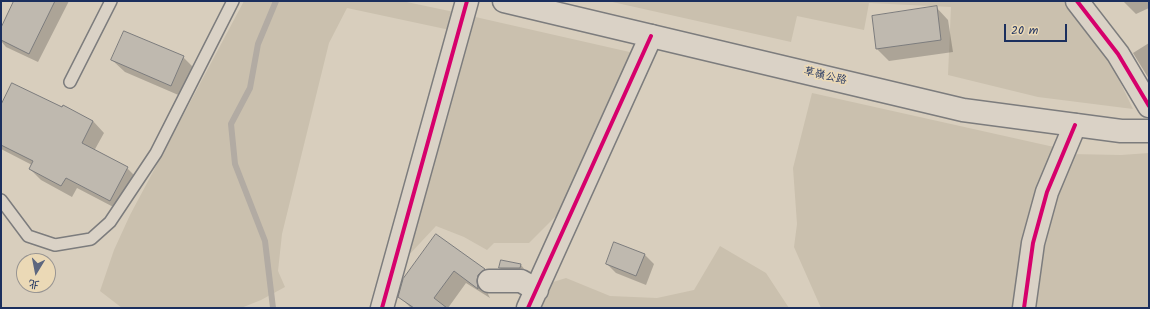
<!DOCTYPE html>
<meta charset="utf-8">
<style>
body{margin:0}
#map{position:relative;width:1150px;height:309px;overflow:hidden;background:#d8cebd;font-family:Kalam,"LXGW WenKai TC",sans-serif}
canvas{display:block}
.frame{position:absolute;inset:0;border:2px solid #1b2f5e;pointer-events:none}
.north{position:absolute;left:16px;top:253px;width:40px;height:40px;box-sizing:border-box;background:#ebd9b6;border:1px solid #989593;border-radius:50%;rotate:190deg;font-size:11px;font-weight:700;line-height:16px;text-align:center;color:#1b2f5e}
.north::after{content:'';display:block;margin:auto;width:14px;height:18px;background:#5d677f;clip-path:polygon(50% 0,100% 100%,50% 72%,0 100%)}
.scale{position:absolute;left:1004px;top:24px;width:63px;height:18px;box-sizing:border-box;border:2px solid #1b2f5e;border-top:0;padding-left:5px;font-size:12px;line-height:14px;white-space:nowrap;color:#1b2f5e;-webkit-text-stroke:3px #ebd9b6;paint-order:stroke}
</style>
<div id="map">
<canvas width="1150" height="309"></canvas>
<div class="frame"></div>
<div class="north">北</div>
<div class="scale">20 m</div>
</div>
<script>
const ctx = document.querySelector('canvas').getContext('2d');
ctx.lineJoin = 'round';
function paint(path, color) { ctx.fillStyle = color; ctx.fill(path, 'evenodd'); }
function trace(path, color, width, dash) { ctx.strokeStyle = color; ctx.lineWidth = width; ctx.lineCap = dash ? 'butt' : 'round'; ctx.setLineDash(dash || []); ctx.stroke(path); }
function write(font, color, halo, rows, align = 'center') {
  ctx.font = font + ' Kalam,"LXGW WenKai TC",sans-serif'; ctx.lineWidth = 3.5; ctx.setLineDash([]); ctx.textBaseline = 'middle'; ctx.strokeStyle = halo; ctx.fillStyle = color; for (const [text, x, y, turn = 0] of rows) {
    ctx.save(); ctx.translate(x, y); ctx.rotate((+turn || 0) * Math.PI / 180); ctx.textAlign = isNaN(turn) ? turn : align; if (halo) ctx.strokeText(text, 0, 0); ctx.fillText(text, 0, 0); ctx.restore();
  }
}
const green = new Path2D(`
 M 244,1 L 402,1 L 454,12 L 450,30 L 347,8 L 329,43 L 282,234 L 278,271 L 285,287 L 261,300 L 241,308 L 122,308 L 100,291 L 114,250 L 130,215 Z
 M 608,1 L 1065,1 L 1110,61 L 1133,109 L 1038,97 L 948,75 L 951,7 L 869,3 L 864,30 L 797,16 L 791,42 Z
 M 471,16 L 634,53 L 567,205 L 529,243 L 494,243 L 487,250 L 464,237 L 436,226 L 407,257 Z
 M 812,93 L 1054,147 L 1024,242 L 1012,308 L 821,308 L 794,247 L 797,224 L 793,168 Z
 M 1149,153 L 1149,308 L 1031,308 L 1049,211 L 1070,154 L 1121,155 Z
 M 720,246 L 766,273 L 789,308 L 525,308 L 534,288 L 566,278 L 610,296 L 657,298 L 694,290 Z`);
const shadow = new Path2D(`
 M 15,1 L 69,1 L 38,62 L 6,47 L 1,41 L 1,30 Z
 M 1123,1 L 1149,1 L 1149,8 L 1136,14 Z
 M 936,7 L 948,20 L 953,52 L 889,61 L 877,49 Z
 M 1149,43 L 1149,79 L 1133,53 Z
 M 183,57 L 195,69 L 183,97 L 125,72 L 112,60 Z
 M 1,107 L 93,121 L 104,133 L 94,151 L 127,168 L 138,179 L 121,211 L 77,188 L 72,197 L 41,180 L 30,169 L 32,165 L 1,149 Z
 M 436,235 L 485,270 L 497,282 L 490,287 L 488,294 L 490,298 L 466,283 L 448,308 L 411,308 L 399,296 Z
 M 645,255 L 654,264 L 646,285 L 616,273 L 607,264 Z
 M 502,261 L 521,265 L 525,270 L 525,273 L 505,273 L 500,268 Z`);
const stream = new Path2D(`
 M 273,308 L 265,241 L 235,164 L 231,124 L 250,88 L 258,44 L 276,1`);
const building = new Path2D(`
 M 14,1 L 55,1 L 29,54 L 1,40 L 1,28 Z
 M 937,6 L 941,40 L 876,49 L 872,16 Z
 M 124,31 L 184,56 L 171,86 L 111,60 Z
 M 12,83 L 62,107 L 63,105 L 93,121 L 82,143 L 128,167 L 110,201 L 66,178 L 61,186 L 29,169 L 33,161 L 1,145 L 1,105 Z
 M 436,234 L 485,269 L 478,275 L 477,281 L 478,289 L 454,271 L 434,298 L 447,308 L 414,308 L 398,297 L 403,279 Z
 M 614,242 L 645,254 L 636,276 L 606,264 Z
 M 501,260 L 521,264 L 520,268 L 499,268 Z`);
const lane = new Path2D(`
 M 70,82 L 111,1
 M 1,200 L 28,236 L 55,245 L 91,239 L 110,222 L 156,153 L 233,1`);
const street = new Path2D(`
 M 1077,1 L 1118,54 L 1149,106
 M 489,281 L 521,281 L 537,290
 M 382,308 L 467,1
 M 528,308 L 651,36
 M 1024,308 L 1033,243 L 1047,192 L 1075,125`);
const secondary = new Path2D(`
 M 504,1 L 963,110 L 1121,131 L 1149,131`);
const cycleway = new Path2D(`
 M 1077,1 L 1118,54 L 1149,106
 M 382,308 L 467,1
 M 528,308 L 651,36
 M 1024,308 L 1033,243 L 1047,192 L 1075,125`);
const streetNames = [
 ["草嶺公路",825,77,13]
];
paint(green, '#cac0ae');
paint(shadow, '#0003');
trace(stream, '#b2aba3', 6);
paint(building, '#bfb9af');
trace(building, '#7c7c7d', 1);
trace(lane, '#7c7c7d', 14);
trace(street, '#7c7c7d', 25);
trace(secondary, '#7c7c7d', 25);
trace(lane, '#dad2c6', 11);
trace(street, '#dad2c6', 22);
trace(secondary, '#dad2c6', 22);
trace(cycleway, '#d6006c', 4);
write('11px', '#1b2f5e', '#ebd9b6', streetNames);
</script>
